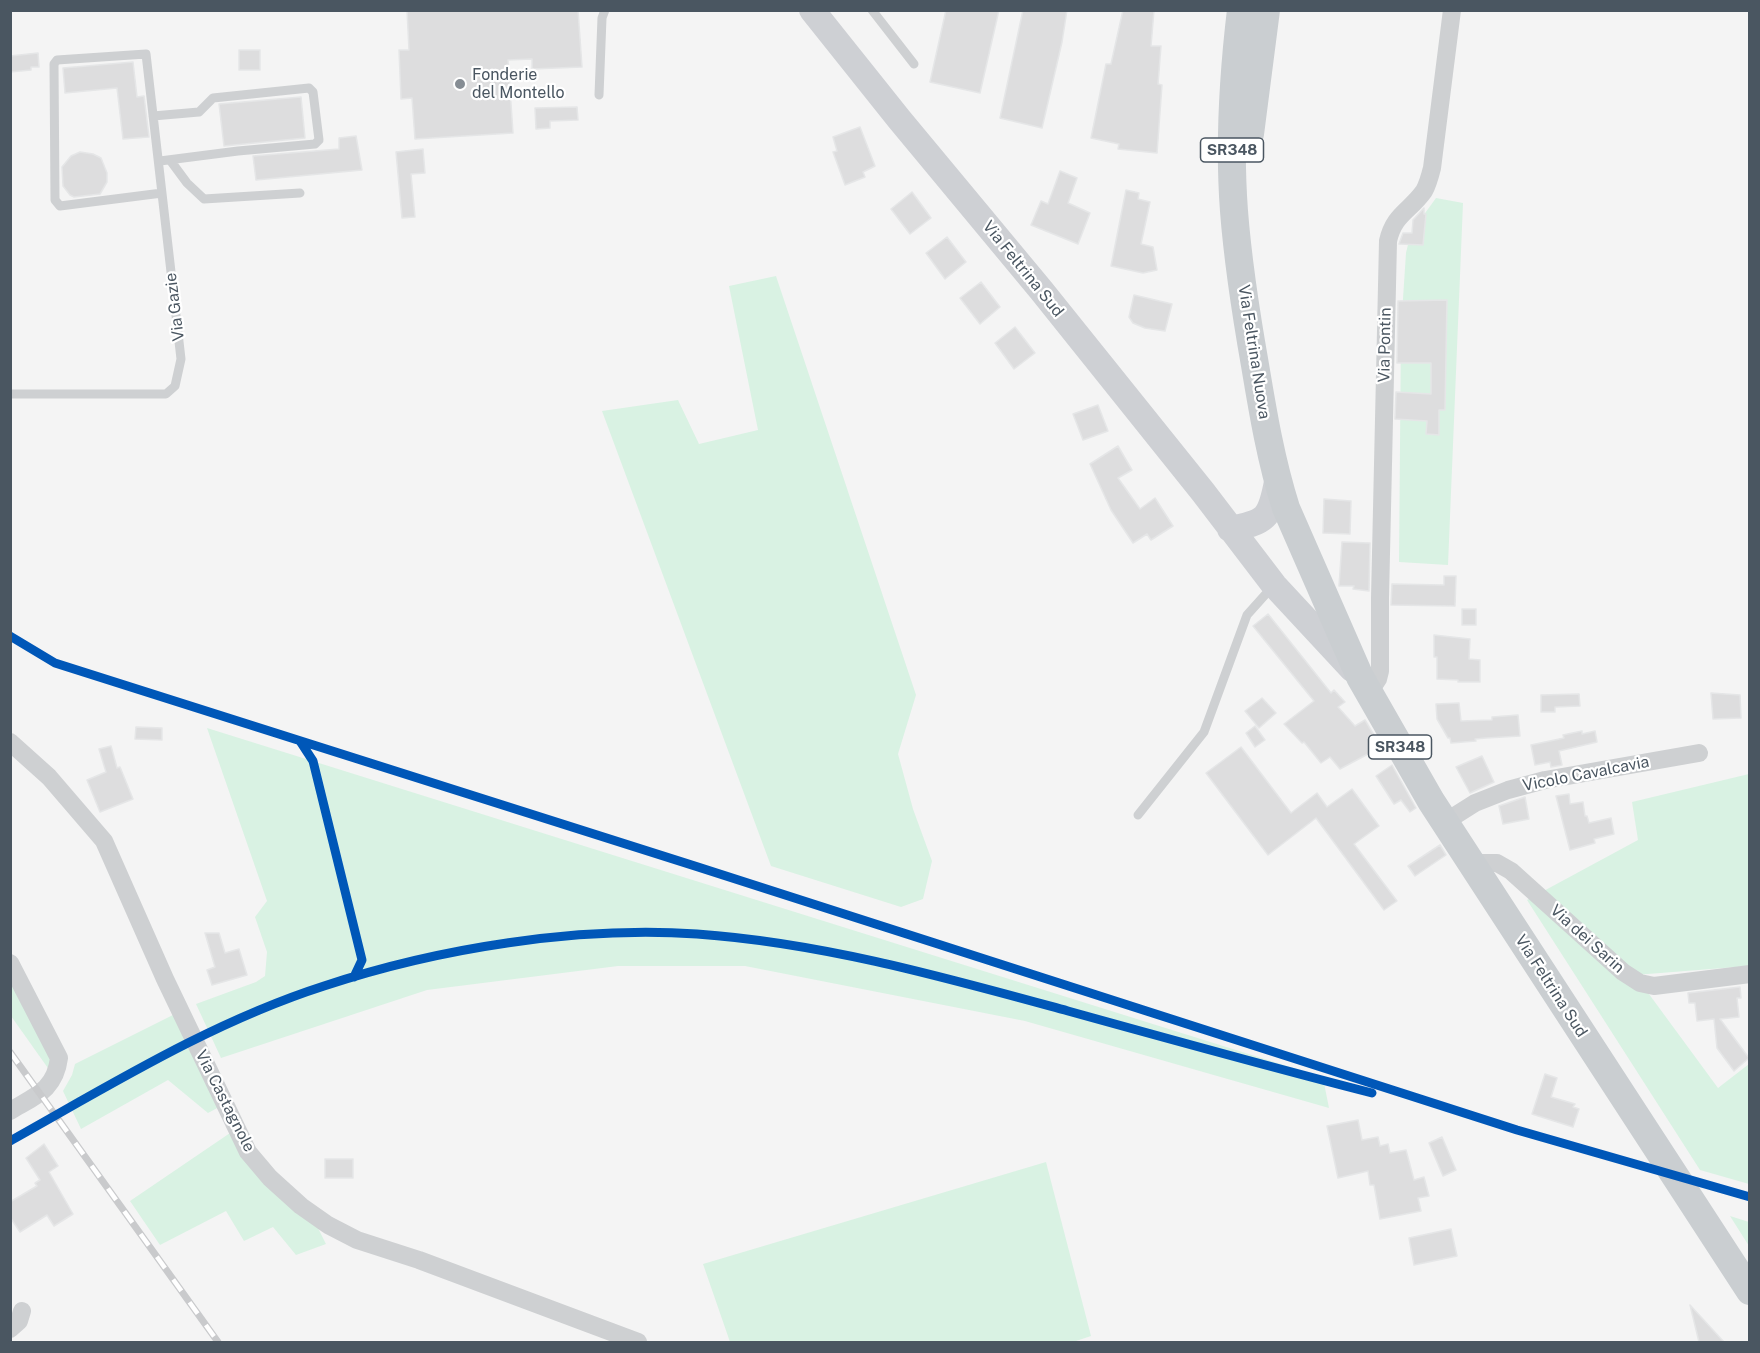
<!DOCTYPE html>
<style>
body{margin:0}
#map{position:relative;width:1760px;height:1353px;overflow:hidden;background:#f4f4f4;font-family:"Public Sans",sans-serif}
canvas{display:block}
.frame{position:absolute;inset:0;border:12px solid #4a5661;pointer-events:none}
</style>
<div id="map">
<canvas width="1760" height="1353"></canvas>
<div class="frame"></div>
</div>
<script>
const ctx = document.querySelector('canvas').getContext('2d');
ctx.lineJoin = 'round';
function paint(path, color) { ctx.fillStyle = color; ctx.fill(path, 'evenodd'); }
function trace(path, color, width, dash) { ctx.strokeStyle = color; ctx.lineWidth = width; ctx.lineCap = dash ? 'butt' : 'round'; ctx.setLineDash(dash || []); ctx.stroke(path); }
function write(font, color, halo, rows, align = 'center') {
  ctx.font = font + ' "Public Sans",sans-serif'; ctx.lineWidth = 4.5; ctx.setLineDash([]); ctx.textBaseline = 'middle'; ctx.strokeStyle = halo; ctx.fillStyle = color; for (const [text, x, y, turn = 0] of rows) {
    ctx.save(); ctx.translate(x, y); ctx.rotate((+turn || 0) * Math.PI / 180); ctx.textAlign = isNaN(turn) ? turn : align; if (halo) ctx.strokeText(text, 0, 0); ctx.fillText(text, 0, 0); ctx.restore();
  }
}
const green = new Path2D(`
 M 1436,198 L 1463,203 L 1448,565 L 1399,562 L 1401,329 L 1406,253 C 1410,232 1423,216 1436,198 Z
 M 776,276 L 916,695 L 898,754 L 913,809 L 932,861 L 923,899 L 901,907 L 771,866 L 602,411 L 678,400 L 699,444 L 758,430 L 729,286 Z
 M 207,728 L 1303,1071 L 1323,1078 L 1329,1108 L 1025,1021 L 745,966 L 618,966 L 427,990 L 221,1058 L 196,1004 L 256,982 L 265,976 L 267,952 L 255,917 L 267,901 Z
 M 1749,774 L 1749,966 L 1635,975 L 1718,1088 L 1749,1064 L 1749,1184 L 1700,1170 L 1527,900 L 1638,840 L 1632,802 Z
 M 10,981 L 50,1056 L 50,1071 L 11,1016 Z
 M 175,1014 L 221,1106 L 208,1113 L 168,1080 L 81,1129 L 63,1091 L 72,1075 L 75,1064 Z
 M 233,1131 L 317,1226 L 326,1244 L 296,1255 L 273,1227 L 244,1241 L 226,1211 L 160,1245 L 130,1201 Z
 M 1046,1162 L 1091,1336 L 1073,1342 L 730,1342 L 703,1264 Z
 M 1730,1216 L 1749,1222 L 1749,1246 Z`);
const building = new Path2D(`
 M 407,10 L 578,10 L 582,67 L 532,69 L 532,59 L 508,60 L 513,133 L 415,139 L 412,98 L 401,99 L 399,50 L 409,50 Z
 M 946,10 L 999,10 L 980,93 L 930,82 Z
 M 1023,10 L 1067,10 L 1062,42 L 1042,128 L 1000,118 Z
 M 1123,10 L 1154,10 L 1151,46 L 1161,46 L 1158,84 L 1162,85 L 1157,153 L 1118,149 L 1119,144 L 1091,138 L 1106,64 L 1111,64 Z
 M 239,50 L 260,50 L 260,70 L 239,70 Z
 M 38,53 L 39,67 L 31,67 L 31,70 L 10,72 L 10,56 Z
 M 133,62 L 137,97 L 144,96 L 149,137 L 123,139 L 117,88 L 65,93 L 63,68 Z
 M 301,97 L 305,138 L 224,146 L 219,104 Z
 M 577,107 L 578,120 L 550,121 L 550,128 L 536,129 L 535,108 Z
 M 860,127 L 875,166 L 863,172 L 865,177 L 845,185 L 833,152 L 837,151 L 833,137 Z
 M 356,136 L 362,170 L 256,180 L 253,156 L 339,149 L 339,138 Z
 M 423,149 L 425,173 L 411,174 L 415,217 L 402,218 L 396,152 Z
 M 80,152 L 93,154 L 101,158 L 107,173 L 107,182 L 100,194 L 74,197 L 70,195 L 63,186 L 62,167 L 71,156 Z
 M 1060,171 L 1077,178 L 1068,203 L 1090,213 L 1078,244 L 1031,225 L 1041,201 L 1048,204 Z
 M 1126,190 L 1139,193 L 1138,199 L 1150,202 L 1141,244 L 1153,247 L 1157,270 L 1143,273 L 1111,266 Z
 M 912,192 L 931,218 L 910,234 L 891,209 Z
 M 1424,208 L 1424,214 L 1426,214 L 1423,245 L 1399,244 L 1403,233 L 1412,233 L 1413,220 Z
 M 947,237 L 966,262 L 945,279 L 926,253 Z
 M 981,282 L 1000,307 L 980,324 L 960,298 Z
 M 1134,295 L 1172,304 L 1165,331 L 1145,328 L 1133,323 L 1129,317 Z
 M 1447,300 L 1445,410 L 1439,410 L 1439,435 L 1426,434 L 1427,421 L 1395,419 L 1396,392 L 1431,394 L 1431,363 L 1397,363 L 1398,301 Z
 M 1015,327 L 1035,353 L 1014,369 L 995,343 Z
 M 1098,405 L 1108,431 L 1083,440 L 1073,414 Z
 M 1118,446 L 1132,470 L 1118,478 L 1140,509 L 1155,498 L 1173,526 L 1151,540 L 1147,534 L 1133,543 L 1111,510 L 1090,464 Z
 M 1324,499 L 1351,501 L 1350,534 L 1323,533 Z
 M 1342,542 L 1370,543 L 1369,591 L 1353,589 L 1354,586 L 1339,586 Z
 M 1444,576 L 1456,576 L 1455,606 L 1391,605 L 1392,584 L 1444,585 Z
 M 1462,609 L 1476,609 L 1476,625 L 1462,625 Z
 M 1268,614 L 1331,693 L 1334,690 L 1345,702 L 1338,707 L 1355,726 L 1365,720 L 1381,747 L 1340,769 L 1330,757 L 1321,763 L 1304,742 L 1302,743 L 1284,724 L 1314,701 L 1253,626 Z
 M 1434,635 L 1470,639 L 1469,659 L 1480,660 L 1480,682 L 1458,682 L 1458,680 L 1437,679 L 1437,657 L 1434,657 Z
 M 1711,693 L 1740,695 L 1741,718 L 1713,719 Z
 M 1579,694 L 1580,706 L 1555,707 L 1555,712 L 1541,712 L 1541,695 Z
 M 1262,698 L 1276,713 L 1259,728 L 1245,711 Z
 M 1459,703 L 1461,721 L 1492,720 L 1492,717 L 1518,715 L 1520,736 L 1486,738 L 1475,739 L 1476,741 L 1451,743 L 1450,738 L 1448,738 L 1437,719 L 1436,704 Z
 M 1255,726 L 1265,740 L 1255,747 L 1246,733 Z
 M 136,727 L 162,728 L 162,740 L 135,739 Z
 M 1582,731 L 1582,734 L 1595,731 L 1597,742 L 1559,751 L 1562,765 L 1551,767 L 1550,762 L 1535,765 L 1531,745 L 1564,738 L 1563,735 Z
 M 111,746 L 117,768 L 120,767 L 133,799 L 100,812 L 87,780 L 106,772 L 99,749 Z
 M 1241,747 L 1291,813 L 1317,793 L 1327,807 L 1352,789 L 1379,826 L 1354,844 L 1397,901 L 1384,910 L 1316,818 L 1268,855 L 1206,773 Z
 M 1482,756 L 1494,782 L 1470,793 L 1456,767 Z
 M 1392,765 L 1416,808 L 1410,812 L 1401,800 L 1394,804 L 1376,776 Z
 M 1569,794 L 1570,804 L 1583,802 L 1585,816 L 1587,816 L 1589,823 L 1611,818 L 1614,834 L 1594,839 L 1595,843 L 1570,850 L 1556,796 Z
 M 1525,797 L 1529,819 L 1503,824 L 1499,806 Z
 M 1440,845 L 1446,855 L 1415,876 L 1408,866 Z
 M 205,933 L 219,933 L 225,953 L 239,949 L 247,975 L 212,985 L 207,970 L 215,967 Z
 M 1740,987 L 1741,998 L 1737,998 L 1739,1017 L 1720,1019 L 1749,1058 L 1734,1071 L 1717,1048 L 1714,1019 L 1697,1021 L 1695,1003 L 1689,1003 L 1688,993 Z
 M 1545,1074 L 1557,1078 L 1551,1097 L 1575,1104 L 1573,1107 L 1579,1109 L 1573,1127 L 1532,1114 Z
 M 1358,1120 L 1362,1140 L 1378,1137 L 1380,1146 L 1388,1144 L 1390,1153 L 1406,1150 L 1414,1180 L 1424,1177 L 1429,1196 L 1418,1198 L 1421,1211 L 1380,1219 L 1374,1185 L 1370,1185 L 1368,1171 L 1338,1178 L 1327,1126 Z
 M 1442,1137 L 1456,1170 L 1443,1176 L 1429,1143 Z
 M 44,1144 L 58,1166 L 49,1172 L 73,1214 L 54,1226 L 47,1215 L 20,1232 L 10,1217 L 10,1202 L 37,1186 L 35,1183 L 40,1180 L 26,1158 Z
 M 325,1159 L 353,1159 L 353,1178 L 325,1178 Z
 M 1451,1229 L 1457,1256 L 1414,1265 L 1409,1238 Z
 M 1690,1305 L 1724,1342 L 1699,1342 Z`);
const service = new Path2D(`
 M 872,10 L 914,64
 M 599,95 L 602,18 L 605,10
 M 153,116 L 199,112 L 213,98 L 309,88 L 313,92 L 319,140 L 315,144 L 238,151 L 160,161
 M 170,160 L 187,183 L 204,199 L 300,193
 M 10,394 L 166,394 L 175,386 L 181,359 L 146,54 L 57,60 L 54,64 L 55,200 L 60,206 L 162,193
 M 1138,815 L 1204,732 L 1247,615 L 1273,586`);
const minor = new Path2D(`
 M 1369,693 L 1378,679 L 1380,671 L 1380,598 L 1388,241 C 1394,214 1410,211 1424,191 C 1428,184 1430,176 1432,168 L 1452,10
 M 10,742 L 49,777 L 104,841 L 165,979 L 248,1152 L 270,1178 L 301,1206 L 328,1225 L 357,1240 L 419,1260 L 638,1342
 M 1445,822 L 1475,803 L 1508,790 L 1545,780 L 1699,753
 M 1472,863 L 1497,863 L 1511,871 L 1623,972 L 1640,983 L 1654,986 L 1750,974
 M 10,963 L 59,1058 C 55,1090 35,1096 10,1111
 M 10,1329 L 19,1321 L 22,1311`);
const secondary = new Path2D(`
 M 812,10 L 899,119 L 1041,290 L 1203,492 L 1274,585 L 1352,669
 M 1230,529 C 1266,522 1270,519 1277,482`);
const primary = new Path2D(`
 M 1241,10 C 1233,77 1229,145 1234,211 C 1238,263 1246,314 1255,365 C 1263,413 1271,461 1286,508 L 1360,677 L 1431,801 L 1750,1291
 M 1250,134 L 1266,10`);
const rail = new Path2D(`
 M 10,1052 L 218,1342`);
const cycleway = new Path2D(`
 M 10,636 L 55,663 L 698,867 L 1517,1130 L 1750,1197
 M 300,741 L 313,761 L 362,960 L 354,977
 M 10,1141 C 112,1084 212,1022 324,986 C 439,948 577,926 697,934 C 824,943 947,978 1068,1011 C 1169,1039 1270,1067 1372,1093`);
const markers = [
 [460,84,6,"#868d94"]
];
const shields = [
 [1232,150,63],
 [1400,747,63]
];
const shieldNames = [
 ["SR348",1232,150],
 ["SR348",1400,747]
];
const poiNames = [
 ["Fonderie",472,75],
 ["del Montello",472,93]
];
const streetNames = [
 ["Via Feltrina Sud",1023,269,51],
 ["Via Gazie",175,307,-97],
 ["Via Pontin",1385,345,-89],
 ["Via Feltrina Nuova",1254,352,81],
 ["Vicolo Cavalcavia",1586,774,-11],
 ["Via dei Sarin",1587,939,42],
 ["Via Feltrina Sud",1551,986,57],
 ["Via Castagnole",225,1101,63]
];
paint(green, '#d9f2e3');
paint(building, '#ddddde');
trace(building, '#e5e6e7', 1.5);
trace(service, '#ced0d2', 9);
trace(minor, '#ced0d2', 18);
trace(secondary, '#ced0d4', 26);
trace(primary, '#caced1', 28);
trace(rail, '#c9cacc', 7);
trace(rail, '#fff', 4.5, [14]);
trace(cycleway, '#0057b8', 9);
for (const [x, y, r, color] of markers) { const dot = new Path2D(); dot.arc(x, y, r, 0, 2 * Math.PI); ctx.fillStyle = color; ctx.fill(dot); trace(dot, '#fff', 2); }
for (const [x, y, w] of shields) { const box = new Path2D(); box.roundRect(x - w / 2, y - 12, w, 24, 4.5); ctx.fillStyle = '#fff'; ctx.fill(box); trace(box, '#4a5661', 1.5); }
write('bold 15px', '#4a5661', null, shieldNames);
write('16px', '#4a5661', '#fff', poiNames, 'left');
write('16px', '#4a5661', '#fff', streetNames);
</script>
